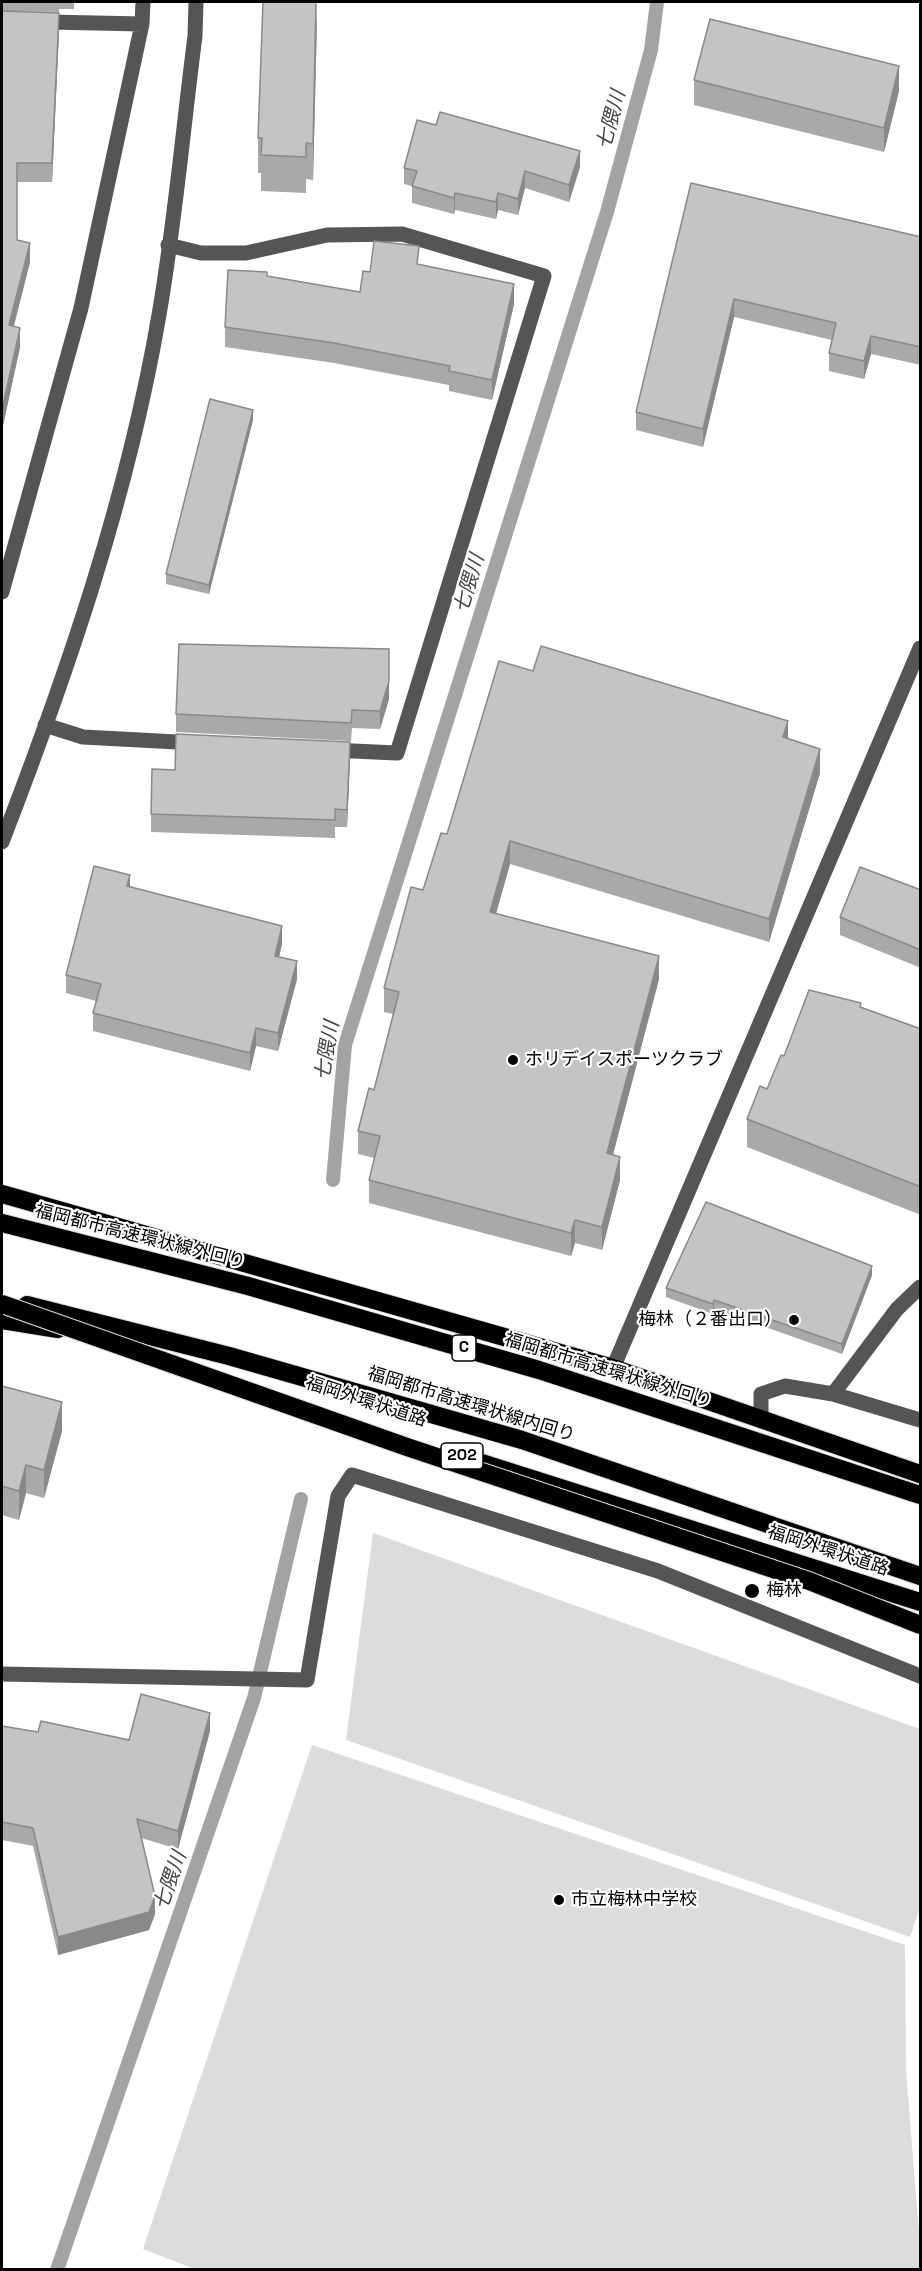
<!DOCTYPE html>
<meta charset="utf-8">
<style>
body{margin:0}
#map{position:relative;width:922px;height:2271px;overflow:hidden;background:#fff;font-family:"Space Grotesk",sans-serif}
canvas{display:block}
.frame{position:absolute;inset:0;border:3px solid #000;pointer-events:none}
</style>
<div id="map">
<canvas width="922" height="2271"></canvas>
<div class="frame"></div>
</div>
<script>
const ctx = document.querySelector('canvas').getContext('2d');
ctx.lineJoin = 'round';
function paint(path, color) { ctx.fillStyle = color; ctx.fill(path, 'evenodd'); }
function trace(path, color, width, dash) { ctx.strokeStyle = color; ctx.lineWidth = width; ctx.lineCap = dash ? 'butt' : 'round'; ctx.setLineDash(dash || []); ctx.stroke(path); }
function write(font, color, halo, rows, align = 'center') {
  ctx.font = font + ' "Space Grotesk","Noto Sans JP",sans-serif'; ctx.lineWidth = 4.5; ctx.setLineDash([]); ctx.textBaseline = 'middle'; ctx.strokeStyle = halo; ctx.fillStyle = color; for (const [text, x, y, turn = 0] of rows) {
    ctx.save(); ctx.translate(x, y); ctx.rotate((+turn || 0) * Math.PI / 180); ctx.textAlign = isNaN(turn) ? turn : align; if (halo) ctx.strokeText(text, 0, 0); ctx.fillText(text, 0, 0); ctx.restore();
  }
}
const green = new Path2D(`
 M 373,1533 L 920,1729 L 920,1908 L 910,1937 L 346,1740 Z
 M 312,1745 L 905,1945 L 906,2070 L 920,2245 L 919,2269 L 197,2270 L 143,2249 Z`);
const stream = new Path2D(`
 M 333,1180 L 345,1045 L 607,212 L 651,50 L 657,2
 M 57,2270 L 254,1698 L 301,1499`);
const minor = new Path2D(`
 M 2,21 L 142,24
 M 168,245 L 201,253 L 246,253 L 327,235 L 402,234 L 544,276 L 397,753 L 331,750
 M 2,592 L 81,308 L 142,24 L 143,2
 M 45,725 L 83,737 L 196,743
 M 2,842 C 68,671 128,496 159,315 C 175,223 183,129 195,36 L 196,2
 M 613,1368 L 920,648
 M 833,1394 L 897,1309 L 920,1287
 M 761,1419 L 761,1394 L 785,1386 L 833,1394 L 920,1420
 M 2,1674 L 307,1680 L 338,1496 L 352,1475 L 658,1571 L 920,1676`);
const highway = new Path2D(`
 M 2,1194 L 613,1368 L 920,1474
 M 2,1223 L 248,1286 L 539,1370 L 920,1495
 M 27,1305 L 229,1356 L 522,1440 L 920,1576
 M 2,1320 L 58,1329
 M 482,1463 L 920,1602`);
const highwayBridge = new Path2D(`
 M 2,1304 L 407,1447 L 809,1581 L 920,1625`);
const wall = new Path2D(`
 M 2,2 L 74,2 L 74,9 L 59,9 L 59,12 L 2,11 Z
 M 2,11 L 59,32 L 52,182 L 17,182 L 17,240 L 30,262 L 14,326 L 20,347 L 2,430 Z
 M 317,22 L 313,180 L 306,179 L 306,193 L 261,191 L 261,173 L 258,173 L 258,138 Z
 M 694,80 L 899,91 L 884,152 L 694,105 Z
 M 580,167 L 569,202 L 525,188 L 518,215 L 498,210 L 496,219 L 455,210 L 454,214 L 412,203 L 412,186 L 404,184 L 404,168 Z
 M 691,183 L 921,237 L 921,365 L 871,354 L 864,379 L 829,371 L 829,353 L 832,340 L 734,317 L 703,447 L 636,430 L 636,412 Z
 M 419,264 L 514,304 L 492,400 L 449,391 L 449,385 L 334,363 L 225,347 L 225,327 L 267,276 L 360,292 L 370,272 Z
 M 253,420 L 209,594 L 166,584 L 166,574 Z
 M 533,671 L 788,739 L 820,773 L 769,942 L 510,864 L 496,913 L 659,979 L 613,1155 L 620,1180 L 602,1250 L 575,1243 L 571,1256 L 369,1203 L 369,1180 L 374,1158 L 358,1154 L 358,1131 L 374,1090 L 393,1014 L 384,1012 L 384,988 L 447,834 Z
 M 389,699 L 380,729 L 352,728 L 351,741 L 176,732 L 176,714 Z
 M 350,760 L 347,827 L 335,827 L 335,838 L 151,832 L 151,814 L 175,770 Z
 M 130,887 L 282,944 L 279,957 L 297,979 L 278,1051 L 256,1046 L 250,1071 L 93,1031 L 93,1013 L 96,1001 L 66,993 L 66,975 Z
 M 921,890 L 921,968 L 840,935 L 840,917 Z
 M 861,1007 L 921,1029 L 921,1215 L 747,1147 L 747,1119 L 767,1089 L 784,1056 Z
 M 872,1275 L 842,1354 L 714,1309 L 713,1314 L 666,1297 L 666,1288 Z
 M 2,1386 L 62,1431 L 44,1498 L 26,1493 L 19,1520 L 2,1515 Z
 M 2,1726 L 38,1732 L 129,1740 L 210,1731 L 178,1849 L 141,1838 L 155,1914 L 149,1930 L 58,1955 L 33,1846 L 2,1840 Z`);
const shadedWall = new Path2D(`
 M 317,2 L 317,22 L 313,180 L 313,144 Z
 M 59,13 L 59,32 L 52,182 L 52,163 Z
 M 899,66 L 899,91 L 884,152 L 884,128 Z
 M 580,151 L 580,167 L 569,202 L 569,185 Z
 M 525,171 L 525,188 L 518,215 L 518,199 Z
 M 455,193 L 455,210 L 454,214 L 454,198 Z
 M 498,193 L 498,210 L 496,219 L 496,202 Z
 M 30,243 L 30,262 L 9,344 L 9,325 Z
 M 514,284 L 514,304 L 492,400 L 492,380 Z
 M 734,299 L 734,317 L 703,447 L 703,429 Z
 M 20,328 L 20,347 L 2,430 L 2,410 Z
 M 871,336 L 871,354 L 864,379 L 864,361 Z
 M 253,410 L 253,420 L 209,594 L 209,585 Z
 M 389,681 L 389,699 L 380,729 L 380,711 Z
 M 788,721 L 788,744 L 783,737 Z
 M 350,742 L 350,760 L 347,827 L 347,810 Z
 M 820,749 L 820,773 L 769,942 L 769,919 Z
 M 510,841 L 510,864 L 490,935 L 490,912 Z
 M 130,875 L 130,893 L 127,886 Z
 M 282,926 L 282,944 L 275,974 L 275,956 Z
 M 659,956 L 659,979 L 607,1177 L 607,1153 Z
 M 297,961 L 297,979 L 278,1051 L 278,1033 Z
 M 256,1028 L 256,1046 L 250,1071 L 250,1053 Z
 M 620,1157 L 620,1180 L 602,1250 L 602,1227 Z
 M 575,1220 L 575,1243 L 571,1256 L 571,1233 Z
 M 872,1266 L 872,1275 L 842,1354 L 842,1344 Z
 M 714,1300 L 714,1309 L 713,1314 L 713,1304 Z
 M 62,1402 L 62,1431 L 44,1498 L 44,1470 Z
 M 26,1465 L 26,1493 L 19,1520 L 19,1491 Z
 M 210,1713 L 210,1731 L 178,1849 L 178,1831 Z
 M 155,1896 L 155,1914 L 149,1930 L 58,1955 L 58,1937 Z`);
const building = new Path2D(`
 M 263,2 L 316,2 L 313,144 L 306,143 L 306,157 L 261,155 L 262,138 L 258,138 Z
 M 2,11 L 59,13 L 52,163 L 17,163 L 17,240 L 30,243 L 9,325 L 20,328 L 2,410 Z
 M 710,19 L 899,66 L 884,128 L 694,80 Z
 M 440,112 L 580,151 L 569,185 L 525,171 L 518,199 L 498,193 L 496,202 L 455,193 L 454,198 L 412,186 L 417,171 L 404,168 L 417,120 L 436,125 Z
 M 691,183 L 921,237 L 921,347 L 871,336 L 864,361 L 829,353 L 836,323 L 734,299 L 703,429 L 636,412 Z
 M 374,241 L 419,246 L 417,264 L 514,284 L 492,380 L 449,371 L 450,366 L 334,343 L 225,327 L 228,270 L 267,272 L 267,276 L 360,292 L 363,271 L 370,272 Z
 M 210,399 L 253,410 L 209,585 L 166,574 Z
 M 179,644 L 389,649 L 389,681 L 380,711 L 352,710 L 351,723 L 176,714 Z
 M 541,646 L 788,721 L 783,737 L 820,749 L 769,919 L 510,841 L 490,912 L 659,956 L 607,1153 L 620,1157 L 602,1227 L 575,1220 L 571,1233 L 369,1180 L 380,1136 L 358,1131 L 369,1088 L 374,1090 L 399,992 L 384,988 L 411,887 L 423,890 L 441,833 L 447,834 L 499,661 L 533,671 Z
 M 176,734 L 350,742 L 347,810 L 335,809 L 335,820 L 151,814 L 152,769 L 175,770 Z
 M 94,866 L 130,875 L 127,886 L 282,926 L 275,956 L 297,961 L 278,1033 L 256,1028 L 250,1053 L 93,1013 L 101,984 L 66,975 Z
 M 860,867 L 921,890 L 921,950 L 840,917 Z
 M 809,990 L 861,1003 L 860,1007 L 921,1029 L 921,1187 L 747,1119 L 760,1086 L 767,1089 L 781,1055 L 784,1056 Z
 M 706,1202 L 872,1266 L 842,1344 L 714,1300 L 713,1304 L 666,1288 Z
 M 2,1386 L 62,1402 L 44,1470 L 26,1465 L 19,1491 L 2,1486 Z
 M 141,1694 L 210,1713 L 178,1831 L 137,1819 L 155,1896 L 149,1912 L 58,1937 L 33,1828 L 2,1822 L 2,1726 L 38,1732 L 41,1721 L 129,1740 Z`);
const markers = [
 [513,1060,6,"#000"],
 [794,1320,6,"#000"],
 [752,1591,8,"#000"],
 [559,1900,6,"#000"]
];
const shields = [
 [464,1348,24],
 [462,1456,42]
];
const shieldNames = [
 ["C",464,1348],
 ["202",462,1456]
];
const poiNames = [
 ["ホリデイスポーツクラブ",525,1060],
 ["梅林（２番出口）",782,1320,"right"],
 ["梅林",766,1591],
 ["市立梅林中学校",571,1900]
];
const streetNames = [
 ["福岡都市高速環状線外回り",140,1237,14],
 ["福岡都市高速環状線外回り",608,1371,17],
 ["福岡外環状道路",366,1402,18],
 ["福岡都市高速環状線内回り",471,1405,17],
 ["福岡外環状道路",828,1551,18]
];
const waterNames = [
 ["七隈川",612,120,-75],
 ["七隈川",470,584,-73],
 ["七隈川",328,1051,-80],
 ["七隈川",171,1881,-71]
];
paint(green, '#dcdcdc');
trace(stream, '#a3a3a3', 14);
trace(highway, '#dbdbdb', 20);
trace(minor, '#555', 15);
trace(highway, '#000', 18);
trace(highwayBridge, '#dbdbdb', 20, []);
trace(highwayBridge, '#000', 18);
paint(wall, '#a9a9a9');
paint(shadedWall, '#898989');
paint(building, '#c4c4c4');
trace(building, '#898989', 1.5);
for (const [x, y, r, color] of markers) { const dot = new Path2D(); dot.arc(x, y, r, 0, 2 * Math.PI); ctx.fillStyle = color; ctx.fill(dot); trace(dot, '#fff', 2); }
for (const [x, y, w] of shields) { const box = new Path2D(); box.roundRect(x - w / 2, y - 13, w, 26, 4.5); ctx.fillStyle = '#fff'; ctx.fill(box); trace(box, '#000', 1.5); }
write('bold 16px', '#000', null, shieldNames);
write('18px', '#000', '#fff', poiNames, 'left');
write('18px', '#000', '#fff', streetNames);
write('italic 20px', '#444', '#fff', waterNames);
</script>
